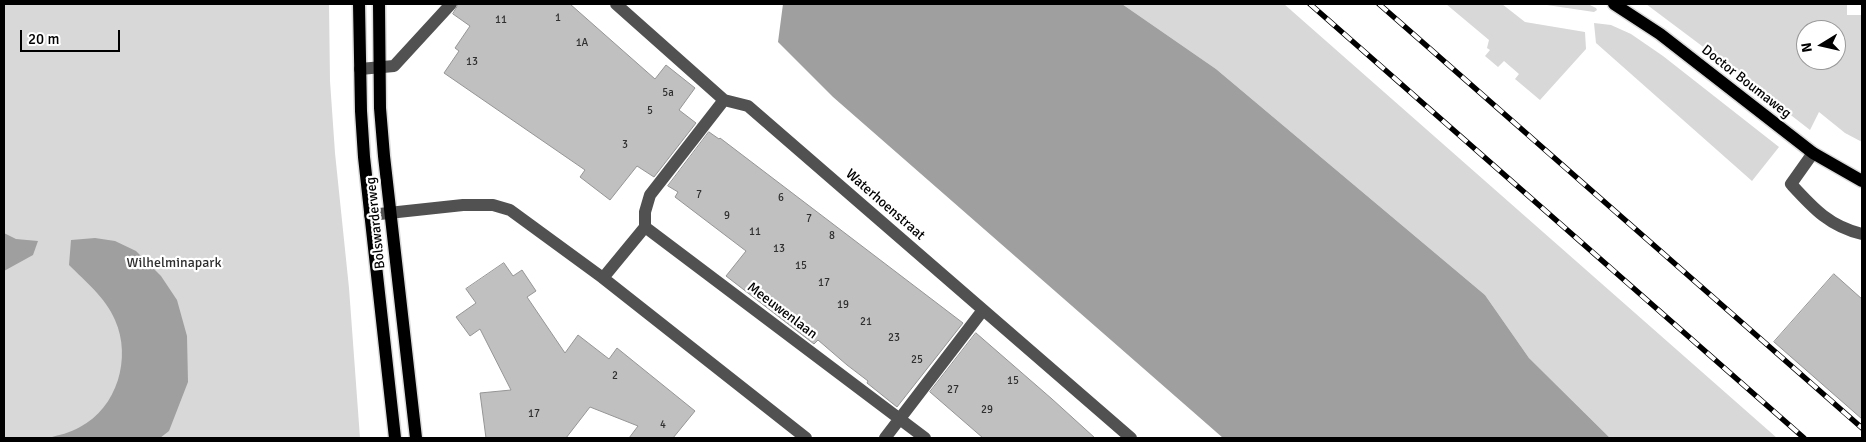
<!DOCTYPE html>
<style>
body{margin:0}
#map{position:relative;width:1866px;height:442px;overflow:hidden;background:#fff;font-family:Signika,sans-serif}
canvas{display:block}
.frame{position:absolute;inset:0;border:5px solid #000;pointer-events:none}
.north{position:absolute;left:1796px;top:20px;width:50px;height:50px;box-sizing:border-box;background:#fff;border:1px solid #999;border-radius:50%;rotate:261deg;font-size:14px;font-weight:700;line-height:20px;text-align:center;color:#000}
.north::after{content:'';display:block;margin:auto;width:18px;height:22px;background:#000;clip-path:polygon(50% 0,100% 100%,50% 72%,0 100%)}
.scale{position:absolute;left:20px;top:30px;width:100px;height:22px;box-sizing:border-box;border:2px solid #000;border-top:0;padding-left:6px;font-size:15px;line-height:18px;white-space:nowrap;color:#000;-webkit-text-stroke:4px #fff;paint-order:stroke}
</style>
<div id="map">
<canvas width="1866" height="442"></canvas>
<div class="frame"></div>
<div class="north">N</div>
<div class="scale">20 m</div>
</div>
<script>
const ctx = document.querySelector('canvas').getContext('2d');
ctx.lineJoin = 'round';
function paint(path, color) { ctx.fillStyle = color; ctx.fill(path, 'evenodd'); }
function trace(path, color, width, dash) { ctx.strokeStyle = color; ctx.lineWidth = width; ctx.lineCap = dash ? 'butt' : 'round'; ctx.setLineDash(dash || []); ctx.stroke(path); }
function write(font, color, halo, rows, align = 'center') {
  ctx.font = font + ' Signika,sans-serif'; ctx.lineWidth = 4.5; ctx.setLineDash([]); ctx.textBaseline = 'middle'; ctx.strokeStyle = halo; ctx.fillStyle = color; for (const [text, x, y, turn = 0] of rows) {
    ctx.save(); ctx.translate(x, y); ctx.rotate((+turn || 0) * Math.PI / 180); ctx.textAlign = isNaN(turn) ? turn : align; if (halo) ctx.strokeText(text, 0, 0); ctx.fillText(text, 0, 0); ctx.restore();
  }
}
const green = new Path2D(`
 M 4,4 L 329,4 L 330,81 L 335,153 L 349,288 L 360,438 L 4,438 Z
 M 1122,4 L 1284,4 L 1777,438 L 1610,438 L 1529,358 L 1485,295 L 1216,69 Z
 M 1446,4 L 1502,4 L 1525,22 L 1585,32 L 1586,49 L 1540,100 L 1515,79 L 1519,74 L 1504,61 L 1498,67 L 1485,56 L 1490,50 L 1487,48 L 1489,40 Z
 M 1540,4 L 1588,4 L 1596,8 L 1597,10 L 1594,12 Z
 M 1646,4 L 1847,4 L 1847,15 L 1862,15 L 1862,142 L 1845,133 L 1819,112 L 1810,130 L 1706,49 ZM 1806,30 L 1836,30 L 1836,60 L 1806,60 Z
 M 1594,23 L 1611,25 L 1631,34 L 1663,56 L 1779,147 L 1752,181 L 1596,43 Z`);
const water = new Path2D(`
 M 783,4 L 1122,4 L 1216,69 L 1485,295 L 1529,358 L 1610,438 L 1223,438 L 833,97 L 778,42 Z
 M 4,233 L 16,239 L 38,241 L 33,255 L 4,271 Z
 M 95,238 L 115,241 L 136,251 L 161,276 L 177,300 L 187,336 L 188,382 L 169,431 L 160,438 L 48,438 C 59,435 70,433 80,427 C 117,408 132,358 115,320 C 106,298 85,281 69,265 L 71,240 Z`);
const building = new Path2D(`
 M 459,4 L 570,4 L 655,79 L 666,65 L 695,88 L 679,110 L 696,123 L 654,177 L 637,166 L 610,200 L 580,177 L 585,170 L 444,73 L 459,51 L 455,48 L 470,26 L 453,14 Z
 M 709,132 L 719,139 L 720,138 L 963,323 L 897,407 L 867,383 L 868,381 L 847,365 L 818,340 L 814,344 L 726,276 L 746,251 L 675,197 L 678,192 L 668,186 Z
 M 504,263 L 513,276 L 522,270 L 536,291 L 527,297 L 565,353 L 578,335 L 609,359 L 617,348 L 695,411 L 673,438 L 629,438 L 638,426 L 590,407 L 566,438 L 486,438 L 480,393 L 511,390 L 480,329 L 470,336 L 456,317 L 476,303 L 466,289 Z
 M 1834,274 L 1862,299 L 1862,419 L 1774,342 Z
 M 976,333 L 1052,399 L 1095,438 L 983,438 L 930,392 Z`);
const minor = new Path2D(`
 M 616,4 L 724,100 L 748,106 L 1131,438
 M 360,69 L 394,66 L 451,4
 M 1813,153 L 1791,184 C 1813,208 1829,226 1862,234
 M 370,215 L 463,205 L 493,205 L 510,210 L 603,278 L 806,438
 M 645,227 L 925,438
 M 603,278 L 645,227 L 645,212 L 650,195 L 724,100
 M 885,438 L 983,310`);
const major = new Path2D(`
 M 359,4 L 361,111 L 364,157 L 395,438
 M 379,4 L 380,108 L 384,156 L 416,438
 M 1614,4 L 1660,34 L 1813,153 L 1862,181`);
const rail = new Path2D(`
 M 1310,4 L 1804,438
 M 1379,4 L 1862,428`);
const numberNames = [
 ["1",558,18],
 ["11",501,20],
 ["1A",582,43],
 ["13",472,62],
 ["5a",668,93],
 ["5",650,111],
 ["3",625,145],
 ["7",699,195],
 ["6",781,198],
 ["9",727,216],
 ["7",809,219],
 ["11",755,232],
 ["8",832,236],
 ["13",779,249],
 ["15",801,266],
 ["17",824,283],
 ["19",843,305],
 ["21",866,322],
 ["23",894,338],
 ["25",917,360],
 ["2",615,376],
 ["15",1013,381],
 ["27",953,390],
 ["29",987,410],
 ["17",534,414],
 ["4",663,425]
];
const streetNames = [
 ["Doctor Boumaweg",1746,82,38],
 ["Waterhoenstraat",885,205,41],
 ["Bolswarderweg",376,223,-96],
 ["Meeuwenlaan",782,311,37]
];
const parkNames = [
 ["Wilhelminapark",174,263]
];
paint(green, '#d8d8d8');
paint(water, '#9f9f9f');
paint(building, '#c0c0c0');
trace(building, '#959595', 1);
trace(major, '#dbdbdb', 15);
trace(minor, '#515151', 12);
trace(major, '#000', 12);
trace(rail, '#000', 5.5);
trace(rail, '#fff', 4, [11]);
write('11px', '#303030', null, numberNames);
write('14px', '#000', '#fff', streetNames);
write('14px', '#2f2f2f', '#fff', parkNames);
</script>
